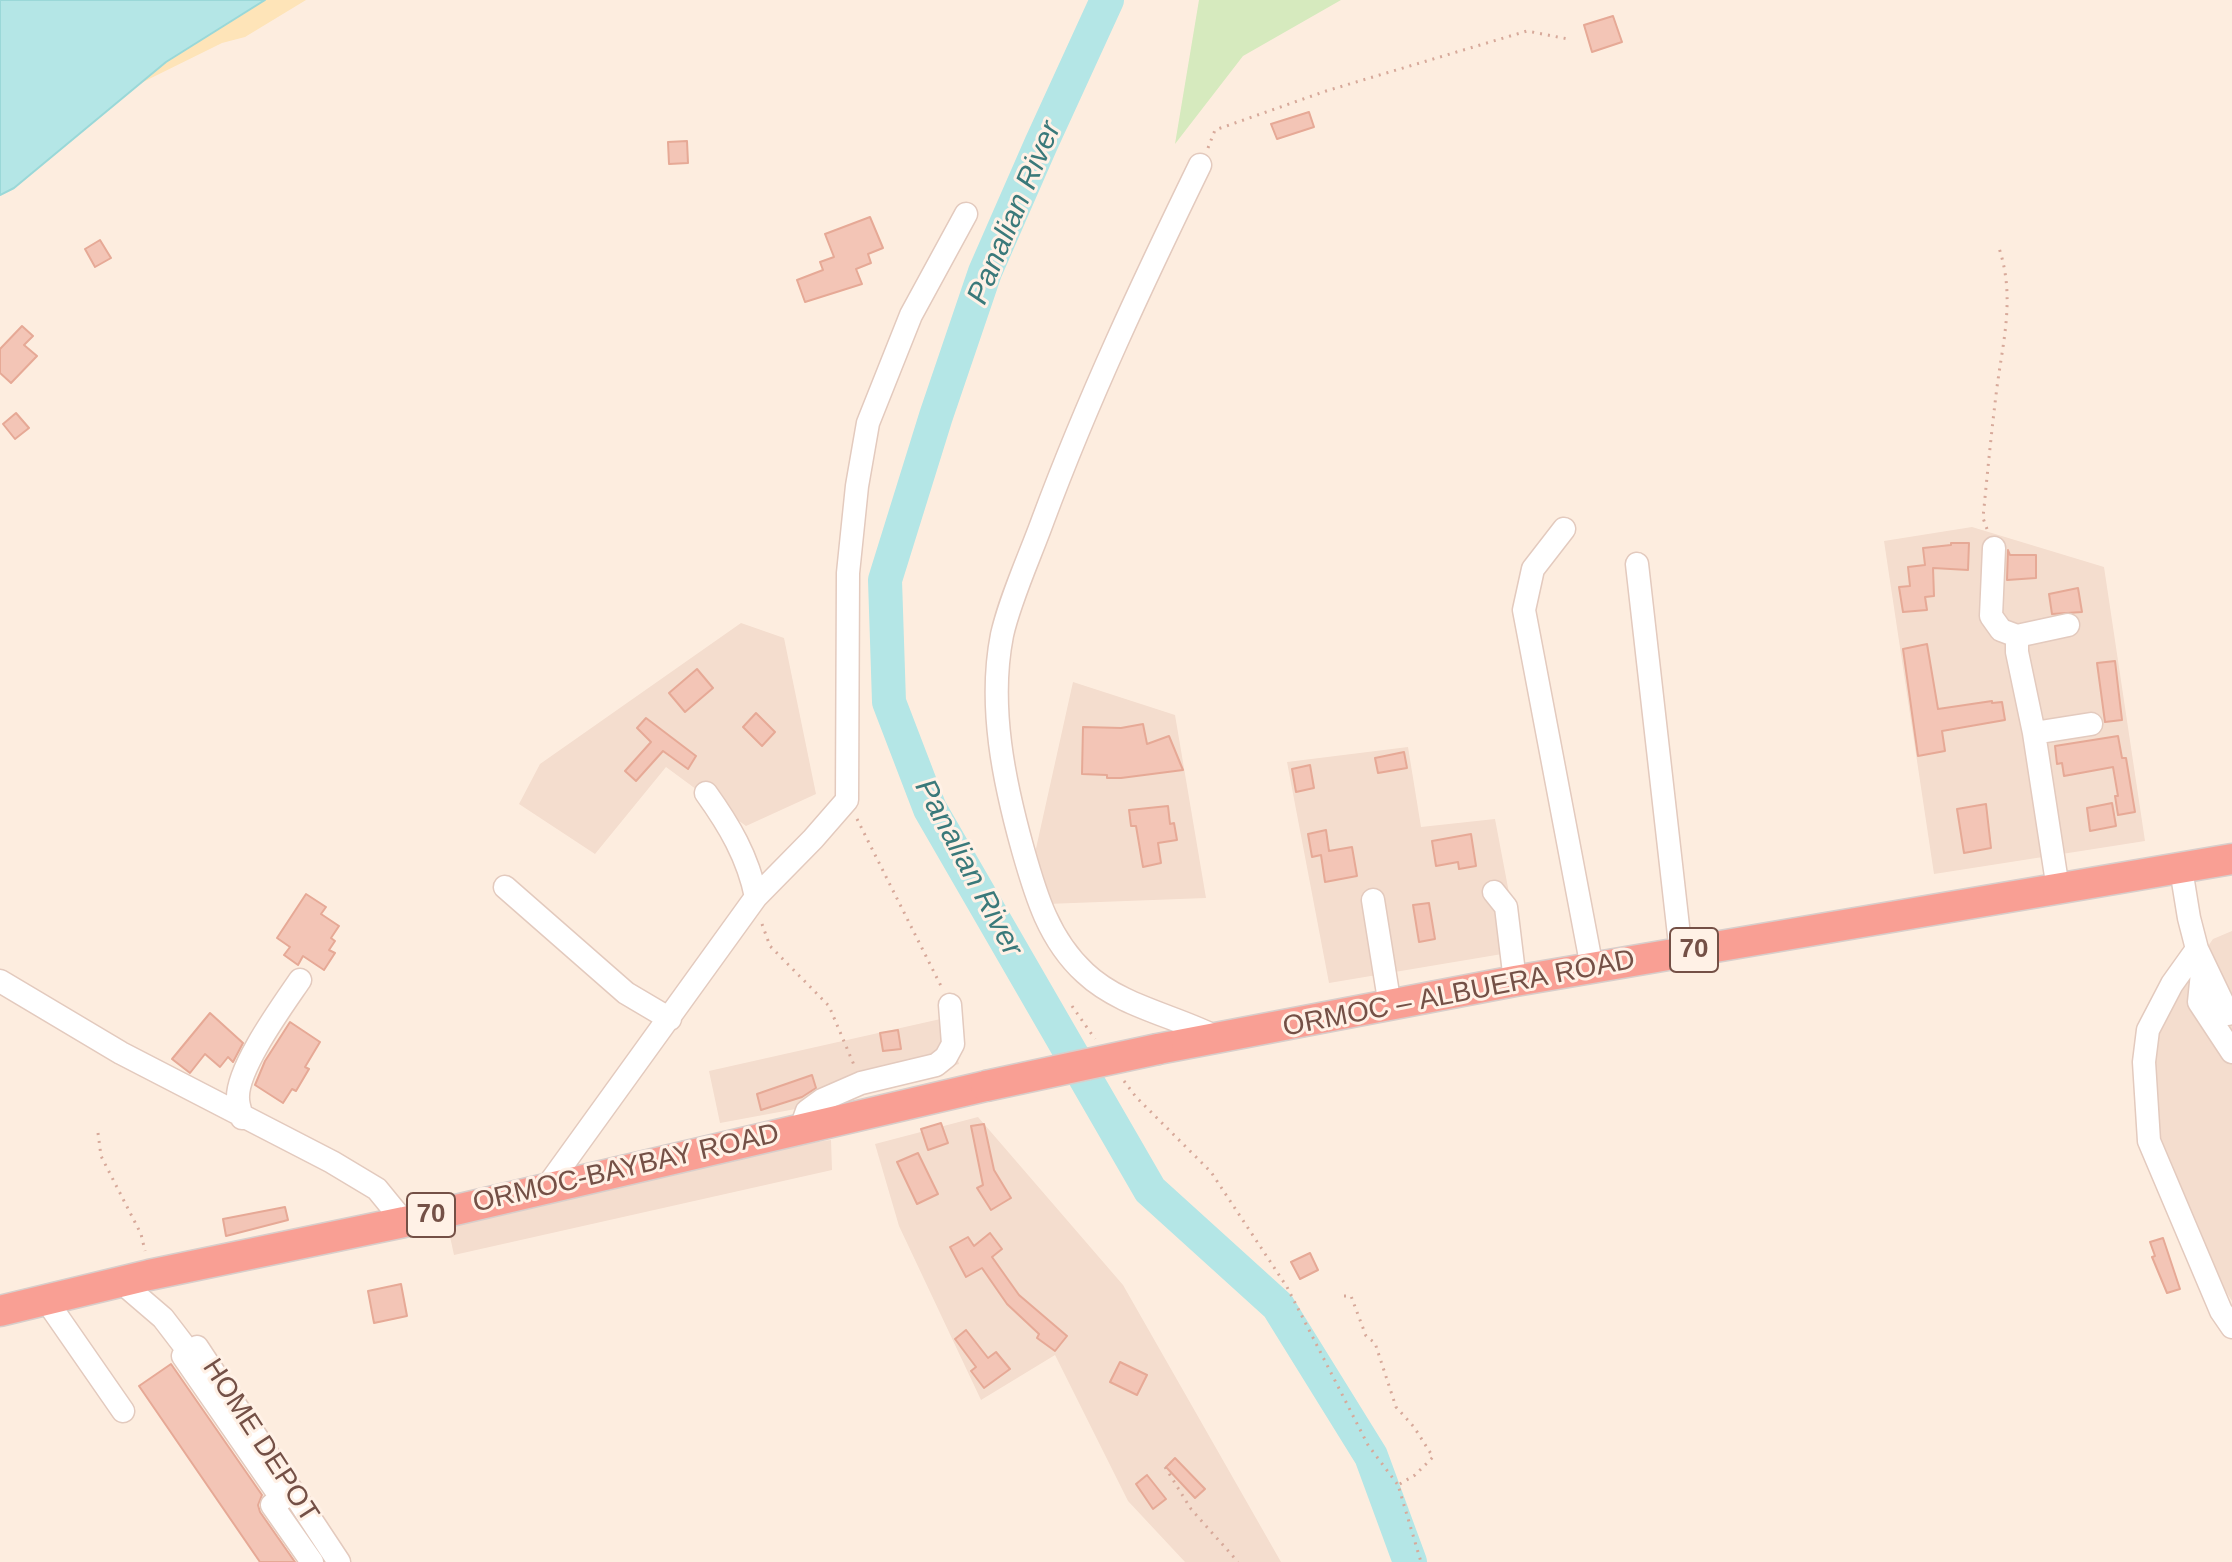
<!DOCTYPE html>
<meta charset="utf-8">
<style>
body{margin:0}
canvas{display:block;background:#fdeddf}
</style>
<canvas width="2232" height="1562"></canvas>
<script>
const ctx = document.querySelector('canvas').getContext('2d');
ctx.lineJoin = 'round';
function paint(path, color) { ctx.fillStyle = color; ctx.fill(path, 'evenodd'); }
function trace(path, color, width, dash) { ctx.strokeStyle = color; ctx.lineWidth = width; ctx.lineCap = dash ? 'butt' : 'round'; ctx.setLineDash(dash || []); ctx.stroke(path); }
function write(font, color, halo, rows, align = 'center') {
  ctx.font = font + ' Helvetica,sans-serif'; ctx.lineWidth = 6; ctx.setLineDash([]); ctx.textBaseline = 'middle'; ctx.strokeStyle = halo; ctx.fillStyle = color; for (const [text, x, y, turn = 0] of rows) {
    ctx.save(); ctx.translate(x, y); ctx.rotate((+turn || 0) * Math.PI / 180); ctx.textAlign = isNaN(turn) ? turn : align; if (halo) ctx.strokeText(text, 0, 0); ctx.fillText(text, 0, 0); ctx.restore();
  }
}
const residential = new Path2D(`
 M 1972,527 L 2104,567 L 2145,841 L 1934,874 L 1884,541 Z
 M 741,623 L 784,638 L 816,794 L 746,826 L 666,767 L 595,854 L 519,804 L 540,764 Z
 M 1073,682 L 1175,715 L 1206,898 L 1047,904 L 1035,853 Z
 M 1408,747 L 1421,827 L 1495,819 L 1520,951 L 1329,983 L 1287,762 Z
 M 2232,931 L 2232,1301 L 2198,1248 L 2155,1141 L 2150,1052 L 2162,1016 L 2184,981 L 2213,939 Z
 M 945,1018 L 959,1064 L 801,1108 L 720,1123 L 709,1071 Z
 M 978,1117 L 1123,1285 L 1281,1562 L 1185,1562 L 1128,1501 L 1055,1355 L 981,1400 L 899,1226 L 875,1144 Z
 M 831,1140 L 832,1170 L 454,1255 L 446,1218 L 727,1155 Z`);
const green = new Path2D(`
 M 1199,0 L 1341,0 L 1243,56 L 1175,144 Z`);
const sand = new Path2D(`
 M 265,0 L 306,0 L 245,37 L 222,43 L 141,83 L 166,62 Z`);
const water = new Path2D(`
 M 0,0 L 265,0 L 166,62 L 14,188 L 0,195 Z`);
const river = new Path2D(`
 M 1107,0 L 1041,144 L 985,272 L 936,416 L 885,580 L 889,702 L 930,809 L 1150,1190 L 1278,1306 L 1371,1456 L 1410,1562`);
const building = new Path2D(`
 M 1613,16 L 1622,42 L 1592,52 L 1584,25 Z
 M 1309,112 L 1314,127 L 1277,139 L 1271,124 Z
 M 687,141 L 688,163 L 669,164 L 668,142 Z
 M 870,217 L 883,248 L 868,254 L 871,263 L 856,269 L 862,284 L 805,302 L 797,280 L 823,270 L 820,262 L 834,257 L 825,234 Z
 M 100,240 L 111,258 L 95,267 L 85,249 Z
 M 22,326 L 33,336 L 24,345 L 37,356 L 11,383 L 0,373 L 0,349 Z
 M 16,413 L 29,428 L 15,439 L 3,424 Z
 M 1951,543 L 1969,543 L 1968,570 L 1933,568 L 1934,596 L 1925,597 L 1927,610 L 1903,612 L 1899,587 L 1910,586 L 1908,567 L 1925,565 L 1923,548 L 1951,545 Z
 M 2008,550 L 2010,555 L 2036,555 L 2036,578 L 2007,580 Z
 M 2078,588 L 2082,612 L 2052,614 L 2049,594 Z
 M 1927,644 L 1938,709 L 1992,701 L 1992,703 L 2002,702 L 2005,720 L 1942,731 L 1945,751 L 1918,756 L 1903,649 Z
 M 2115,661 L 2122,720 L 2105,722 L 2097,663 Z
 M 697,669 L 713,688 L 685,712 L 669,693 Z
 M 756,713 L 775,732 L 762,746 L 743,727 Z
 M 646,718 L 696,756 L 688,769 L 663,751 L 636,781 L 625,771 L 651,742 L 637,728 Z
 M 1143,724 L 1147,744 L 1169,736 L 1183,770 L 1121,778 L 1107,778 L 1107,775 L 1082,774 L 1083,727 L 1121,728 Z
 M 2118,736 L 2122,758 L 2126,758 L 2135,812 L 2118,815 L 2115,796 L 2118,796 L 2113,767 L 2064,776 L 2062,763 L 2057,764 L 2055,746 Z
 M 1404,752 L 1407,768 L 1378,773 L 1375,758 Z
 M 1310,765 L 1314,788 L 1296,792 L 1292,769 Z
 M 2112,803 L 2116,826 L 2090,831 L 2087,808 Z
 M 1986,804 L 1991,848 L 1964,853 L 1957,809 Z
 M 1168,806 L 1170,824 L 1174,823 L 1177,840 L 1158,843 L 1161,863 L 1143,867 L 1136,826 L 1131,826 L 1129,810 Z
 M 1326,830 L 1329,851 L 1352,847 L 1357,876 L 1325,882 L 1321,855 L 1312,857 L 1308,834 Z
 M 1471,834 L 1476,866 L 1459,869 L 1458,862 L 1436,866 L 1432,841 Z
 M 306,894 L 326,907 L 321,914 L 339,926 L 331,938 L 335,941 L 329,950 L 335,953 L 324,970 L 303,956 L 298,965 L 284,955 L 290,947 L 277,938 Z
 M 1429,903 L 1435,939 L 1419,942 L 1413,905 Z
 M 210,1013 L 243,1043 L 233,1062 L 228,1057 L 220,1067 L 205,1054 L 190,1073 L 172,1059 Z
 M 290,1022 L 320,1042 L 305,1067 L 309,1069 L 296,1091 L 292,1089 L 283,1103 L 255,1085 L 265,1061 Z
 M 898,1030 L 901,1049 L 883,1051 L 880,1033 Z
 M 812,1075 L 816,1088 L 802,1097 L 761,1110 L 757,1094 Z
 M 941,1123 L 948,1143 L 928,1150 L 921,1129 Z
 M 984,1124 L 994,1170 L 1011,1198 L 991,1210 L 977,1188 L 983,1185 L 971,1126 Z
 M 918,1153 L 938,1194 L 917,1204 L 897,1162 Z
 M 285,1207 L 288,1220 L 226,1236 L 223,1219 Z
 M 990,1233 L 1002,1249 L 992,1257 L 1019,1295 L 1067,1336 L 1055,1351 L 1037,1338 L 1039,1334 L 1007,1304 L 982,1268 L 966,1277 L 950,1247 L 968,1237 L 974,1246 Z
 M 2163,1238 L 2180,1289 L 2167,1293 L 2152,1257 L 2155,1256 L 2150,1242 Z
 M 1310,1253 L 1318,1270 L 1300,1279 L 1291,1262 Z
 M 401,1284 L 407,1316 L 374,1323 L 368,1291 Z
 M 966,1330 L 988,1358 L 996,1352 L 1010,1369 L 984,1388 L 971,1371 L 976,1367 L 955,1339 Z
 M 1120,1362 L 1147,1375 L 1137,1395 L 1110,1382 Z
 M 171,1364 L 262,1495 L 258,1505 L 260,1512 L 295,1562 L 260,1562 L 139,1386 Z
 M 1175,1458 L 1205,1489 L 1195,1498 L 1166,1467 Z
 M 1147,1475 L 1166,1499 L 1153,1509 L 1136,1484 Z`);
const path = new Path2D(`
 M 1208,148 L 1215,130 L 1326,91 L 1527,31 L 1568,39
 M 1987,529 L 1983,518 C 1987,477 1991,436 1996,395 C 2002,344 2016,299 1999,248
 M 857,819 L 942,988
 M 762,924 L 770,946 L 829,1006 L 854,1065
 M 1072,1006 L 1095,1039
 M 1124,1081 L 1136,1097 L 1211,1172 L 1287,1287 L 1368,1445 L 1398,1485
 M 98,1133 L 101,1156 L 141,1234 L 145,1251
 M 1344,1296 L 1351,1296 L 1366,1336 L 1375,1343 L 1396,1407 L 1414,1427 L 1433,1457 L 1415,1475 L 1398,1485 L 1421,1562
 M 1165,1467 L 1191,1509 L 1238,1562`);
const minor = new Path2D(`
 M 1200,165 C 1143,282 1088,399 1043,520 C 1030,556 1010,599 1002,635 C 988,706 1004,782 1023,850 C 1036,896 1049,940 1085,973 C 1121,1007 1177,1016 1220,1039
 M 1564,529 L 1533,569 L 1524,610 L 1592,968
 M 1994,548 L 1991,616 L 2001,630 L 2017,636 L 2017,652 L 2034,733 L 2058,889
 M 1637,564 L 1681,953
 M 2017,636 L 2068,625
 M 2034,733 L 2091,724
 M 706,793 C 729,825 748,857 756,897
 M 2181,869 L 2189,918 L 2197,949 L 2228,1014
 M 505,887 L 626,993 L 670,1019
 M 1494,892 L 1506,907 L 1515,981
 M 1373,900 L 1390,1006
 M 2197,949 L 2172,984 L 2148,1030 L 2144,1062 L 2149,1141 L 2221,1311 L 2232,1327
 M 2203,963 L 2199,1002 L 2232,1052
 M 0,981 L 121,1053 L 332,1162 L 377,1189 L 404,1222
 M 242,1118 C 241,1112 238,1105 238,1099 C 236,1069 283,1005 300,980
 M 801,1128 L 807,1111 L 822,1100 L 861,1083 L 936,1065 L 946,1057 L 953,1044 L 950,1005
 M 546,1188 L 756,897 L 813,839 L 847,800 L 848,573 L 857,486 L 868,423 L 911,315 L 966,214
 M 121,1282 L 163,1318 L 189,1352
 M 46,1300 L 123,1411
 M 312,1562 L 272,1505 L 282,1499 L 183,1356 L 197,1347 L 339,1562`);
const highway = new Path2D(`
 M 1158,1049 L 1515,981 L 2232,859
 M 0,1311 L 149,1275 L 404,1222 L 986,1086`);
const highwayBridge = new Path2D(`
 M 986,1086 L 1158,1049`);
const shields = [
 [1694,950,48],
 [431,1215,48]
];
const shieldNames = [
 ["70",1694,950],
 ["70",431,1215]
];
const streetNames = [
 ["ORMOC – ALBUERA ROAD",1459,994,-11],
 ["ORMOC-BAYBAY ROAD",626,1169,-13],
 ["HOME DEPOT",260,1441,57]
];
const waterNames = [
 ["Panalian River",1015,213,-67],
 ["Panalian River",968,868,62]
];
paint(residential, '#f4ddce');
paint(green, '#d6eabe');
paint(sand, '#fee4b8');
paint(water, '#b4e6e6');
trace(water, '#9ad8d8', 2);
trace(river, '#b4e6e6', 34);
paint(building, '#f3c5b6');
trace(building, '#e6a996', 2);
trace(minor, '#e3cabe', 25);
trace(highway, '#d8cecb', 33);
trace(path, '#d7a99a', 3, [2, 6]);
trace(minor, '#fff', 22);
trace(highway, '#f99f94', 30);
trace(highwayBridge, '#d8cecb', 33, []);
trace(highwayBridge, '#f99f94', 30);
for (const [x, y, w] of shields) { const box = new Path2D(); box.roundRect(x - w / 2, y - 22, w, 44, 6); ctx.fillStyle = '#fff1e6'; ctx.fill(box); trace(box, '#745046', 2); }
write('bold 26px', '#745046', null, shieldNames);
write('28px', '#745046', '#fff1e6', streetNames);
write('italic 30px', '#3a797a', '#fff1e6', waterNames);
</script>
